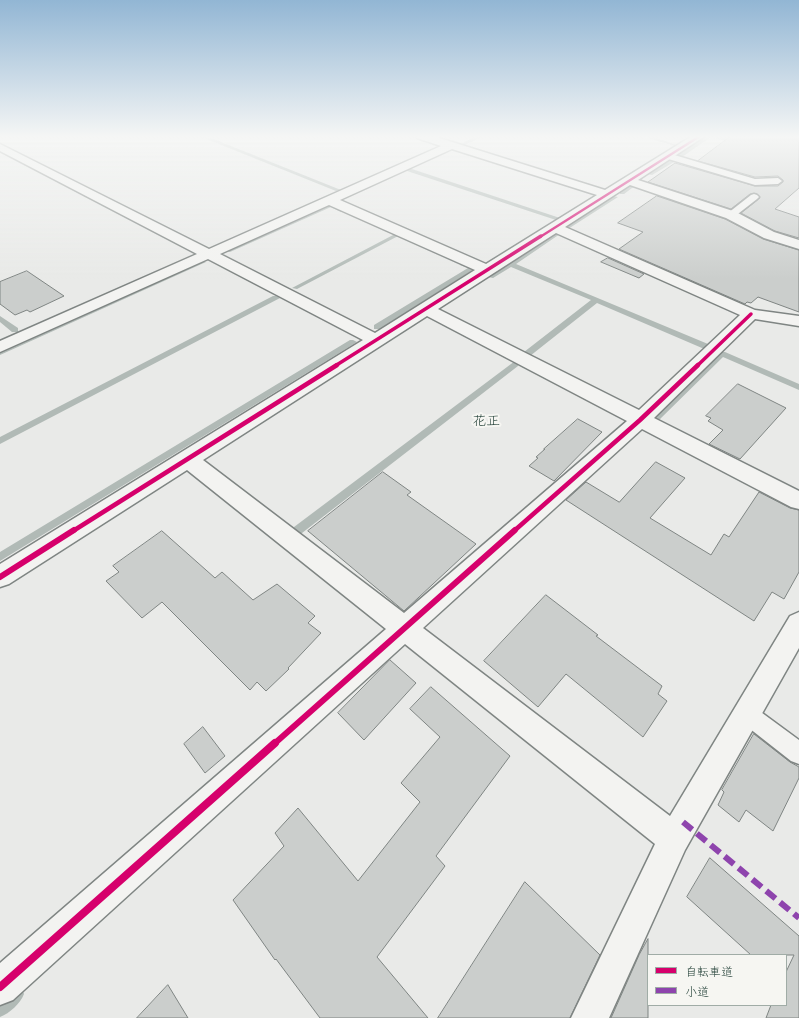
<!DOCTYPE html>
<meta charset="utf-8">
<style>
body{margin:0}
#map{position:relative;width:799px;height:1018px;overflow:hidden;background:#e9eae8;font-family:Mali,"Klee One",sans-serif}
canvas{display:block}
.legend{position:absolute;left:647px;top:954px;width:140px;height:52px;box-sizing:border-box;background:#f6f6f2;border:1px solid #a0aca6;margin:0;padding:5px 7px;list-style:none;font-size:12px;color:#1f3d34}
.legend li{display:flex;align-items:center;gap:8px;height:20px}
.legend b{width:20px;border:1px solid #a0aca6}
</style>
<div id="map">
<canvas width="799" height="1018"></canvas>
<ul class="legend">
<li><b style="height:5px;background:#d6006c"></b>自転車道</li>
<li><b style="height:5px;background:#8e44ad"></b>小道</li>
</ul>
</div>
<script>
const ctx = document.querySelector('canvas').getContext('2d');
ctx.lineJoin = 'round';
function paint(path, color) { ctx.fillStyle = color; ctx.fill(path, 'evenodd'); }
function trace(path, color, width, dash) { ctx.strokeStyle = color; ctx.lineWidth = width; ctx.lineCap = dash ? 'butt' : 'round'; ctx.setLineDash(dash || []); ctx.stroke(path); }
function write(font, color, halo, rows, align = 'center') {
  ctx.font = font + ' Mali,"Klee One",sans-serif'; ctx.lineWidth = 4; ctx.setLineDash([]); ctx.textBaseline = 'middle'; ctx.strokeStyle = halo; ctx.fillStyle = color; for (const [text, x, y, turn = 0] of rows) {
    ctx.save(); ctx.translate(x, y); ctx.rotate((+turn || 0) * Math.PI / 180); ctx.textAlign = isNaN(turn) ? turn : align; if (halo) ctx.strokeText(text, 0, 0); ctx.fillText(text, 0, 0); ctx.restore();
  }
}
const stream = new Path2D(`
 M 199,136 L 206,136 L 341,190 L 336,191 Z
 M 476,136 L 483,136 L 465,145 L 461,144 Z
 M 641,136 L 650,136 L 677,145 L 675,146 Z
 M 706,136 L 718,136 L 741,143 L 739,144 L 711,137 L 682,157 L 678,157 L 678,155 Z
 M 672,159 L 675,161 L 674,162 L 652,175 L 647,174 Z
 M 406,167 L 560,218 L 561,219 L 556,220 L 404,170 L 403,169 Z
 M 631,184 L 636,185 L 624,194 L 620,194 L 620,192 Z
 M 613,196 L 618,197 L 568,229 L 563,228 Z
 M 329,204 L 333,204 L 344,210 L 341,212 L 331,207 L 230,252 L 225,251 Z
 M 555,233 L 560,234 L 516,264 L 708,344 L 708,348 L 702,348 L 597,303 L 530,356 L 524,356 L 524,352 L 591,300 L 511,267 L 493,278 L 488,277 Z
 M 395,234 L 400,235 L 297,289 L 292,288 Z
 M 201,261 L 206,262 L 0,355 L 0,350 Z
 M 460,263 L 464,263 L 476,268 L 380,329 L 374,329 L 374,325 L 468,268 L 460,265 Z
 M 273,296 L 276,296 L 280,298 L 0,444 L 0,437 Z
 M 0,316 L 18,328 L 18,332 L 12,332 L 0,322 Z
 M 350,340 L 353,340 L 357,342 L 0,561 L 0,552 Z
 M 719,352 L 725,352 L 799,384 L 799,390 L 723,357 L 657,422 L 651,422 L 650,420 L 651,418 Z
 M 515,361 L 518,362 L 518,366 L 302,533 L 298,534 L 294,533 L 293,530 L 294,527 Z
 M 16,986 L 22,988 L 24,994 C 20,1004 10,1013 0,1017 L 0,997 L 10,988 Z`);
const building = new Path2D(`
 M 731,136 L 799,136 L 799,188 L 775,209 L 799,217 L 799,238 L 775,231 L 741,213 L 760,198 L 757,194 L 750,194 L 731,209 L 648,182 L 675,163 L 755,186 L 778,186 L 783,182 L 783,180 L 778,176 L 755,177 L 698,161 Z
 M 657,196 L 725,219 L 763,239 L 799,250 L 799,312 L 758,297 L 751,303 L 747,302 L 745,304 L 619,249 L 643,232 L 618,223 Z
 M 608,258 L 644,274 L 639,278 L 601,262 Z
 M 27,271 L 64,296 L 30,312 L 27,310 L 15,315 L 0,304 L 0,282 Z
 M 738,384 L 786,408 L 740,459 L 709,444 L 723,430 L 708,421 L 711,418 L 706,416 Z
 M 578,419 L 602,432 L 554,481 L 529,466 L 538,458 L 536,457 L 545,449 L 544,449 Z
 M 656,462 L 685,478 L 650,518 L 711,555 L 724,534 L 729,537 L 759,492 L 790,508 L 799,510 L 799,572 L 784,599 L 772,592 L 754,621 L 566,500 L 586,482 L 619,502 Z
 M 383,472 L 411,492 L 407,495 L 476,544 L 404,611 L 308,531 Z
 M 162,531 L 215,578 L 222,572 L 253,600 L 277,584 L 315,616 L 308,623 L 321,633 L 288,668 L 289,669 L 266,691 L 257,682 L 250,690 L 162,602 L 142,618 L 106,581 L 119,572 L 113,566 Z
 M 546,595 L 598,635 L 596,636 L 662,686 L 658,694 L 667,701 L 643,737 L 566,674 L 538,707 L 484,661 Z
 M 390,660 L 416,683 L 364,740 L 338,713 Z
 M 431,687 L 510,756 L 436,856 L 445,866 L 377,957 L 428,1018 L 320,1018 L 276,959 L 275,960 L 233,900 L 284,846 L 275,833 L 298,808 L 358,881 L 420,802 L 401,783 L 440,737 L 410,709 Z
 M 203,727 L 225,756 L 205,773 L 184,744 Z
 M 754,734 L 790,762 L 799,767 L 799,778 L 773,831 L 746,810 L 739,822 L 718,805 L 724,792 L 722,790 Z
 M 710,858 L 799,936 L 799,1018 L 766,1018 L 771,1005 L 786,1005 L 786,972 L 794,955 L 751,955 L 687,897 Z
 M 525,882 L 600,955 L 570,1018 L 438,1018 Z
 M 648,939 L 648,1018 L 611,1018 L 639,955 Z
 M 168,985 L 188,1018 L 137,1018 Z`);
const service = new Path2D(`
 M 665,154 L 671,154 L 755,179 L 778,178 L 782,181 L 778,184 L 755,185 L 665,158 Z
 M 754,194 L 757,195 L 759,197 L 757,199 L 734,217 L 728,217 L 726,215 L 728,213 L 751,195 Z
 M 747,704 L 754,707 L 799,740 L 799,764 L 791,761 L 740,721 L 737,714 L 740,707 Z`);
const minor = new Path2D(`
 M 416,136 L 433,136 L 605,190 L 692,136 L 705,136 L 638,180 L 736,212 L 774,232 L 799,240 L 799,249 L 764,238 L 726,218 L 630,185 L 565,227 L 755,310 L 799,316 L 799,326 L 755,319 L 654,418 L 799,491 L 799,509 L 791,507 L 642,429 L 423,628 L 670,816 L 790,616 L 799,612 L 799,648 L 685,850 L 609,1018 L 571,1018 L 655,844 L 405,644 L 13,1000 L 0,1005 L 0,963 L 386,629 L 187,470 L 9,584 L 0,587 L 0,564 L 363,340 L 208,259 L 0,352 L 0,341 L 197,254 L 0,151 L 0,144 L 209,249 L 441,146 L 417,138 ZM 452,149 L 597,195 L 486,264 L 340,200 ZM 329,205 L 475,270 L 375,333 L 220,254 ZM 556,233 L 740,315 L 639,410 L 438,309 ZM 427,316 L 627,421 L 404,613 L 203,460 Z`);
const quiet = new Path2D(`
 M 683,822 L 799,918`);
const cyclewayFar4 = new Path2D(`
 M 540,237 L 700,136`);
const cyclewayFar3 = new Path2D(`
 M 335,366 L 541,236
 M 697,366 L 751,314`);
const cyclewayFar2 = new Path2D(`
 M 73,531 L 337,365
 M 514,531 L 640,420 L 698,365`);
const cyclewayFar1 = new Path2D(`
 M 0,577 L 74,530
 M 274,744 L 515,530`);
const cycleway = new Path2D(`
 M 0,987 L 275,743`);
const quarterNames = [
 ["花正",486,421]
];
paint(stream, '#b1bab6');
paint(building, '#cbcecc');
trace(building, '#7f8583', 1);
trace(service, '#7f8583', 3);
trace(minor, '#7f8583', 3);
paint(service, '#f3f3f1');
paint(minor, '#f3f3f1');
trace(quiet, '#8e44ad', 6, [12, 6]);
trace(cyclewayFar4, '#d6006c', 2.5);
trace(cyclewayFar3, '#d6006c', 3.5);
trace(cyclewayFar2, '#d6006c', 4.5);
trace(cyclewayFar1, '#d6006c', 6);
trace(cycleway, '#d6006c', 8);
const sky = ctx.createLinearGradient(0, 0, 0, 279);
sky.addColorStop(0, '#92b6d4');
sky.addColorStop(0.49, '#f5f6f5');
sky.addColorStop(1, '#f5f6f500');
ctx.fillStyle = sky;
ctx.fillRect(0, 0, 799, 279);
write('14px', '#1f3d34', '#f6f6f2', quarterNames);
</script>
